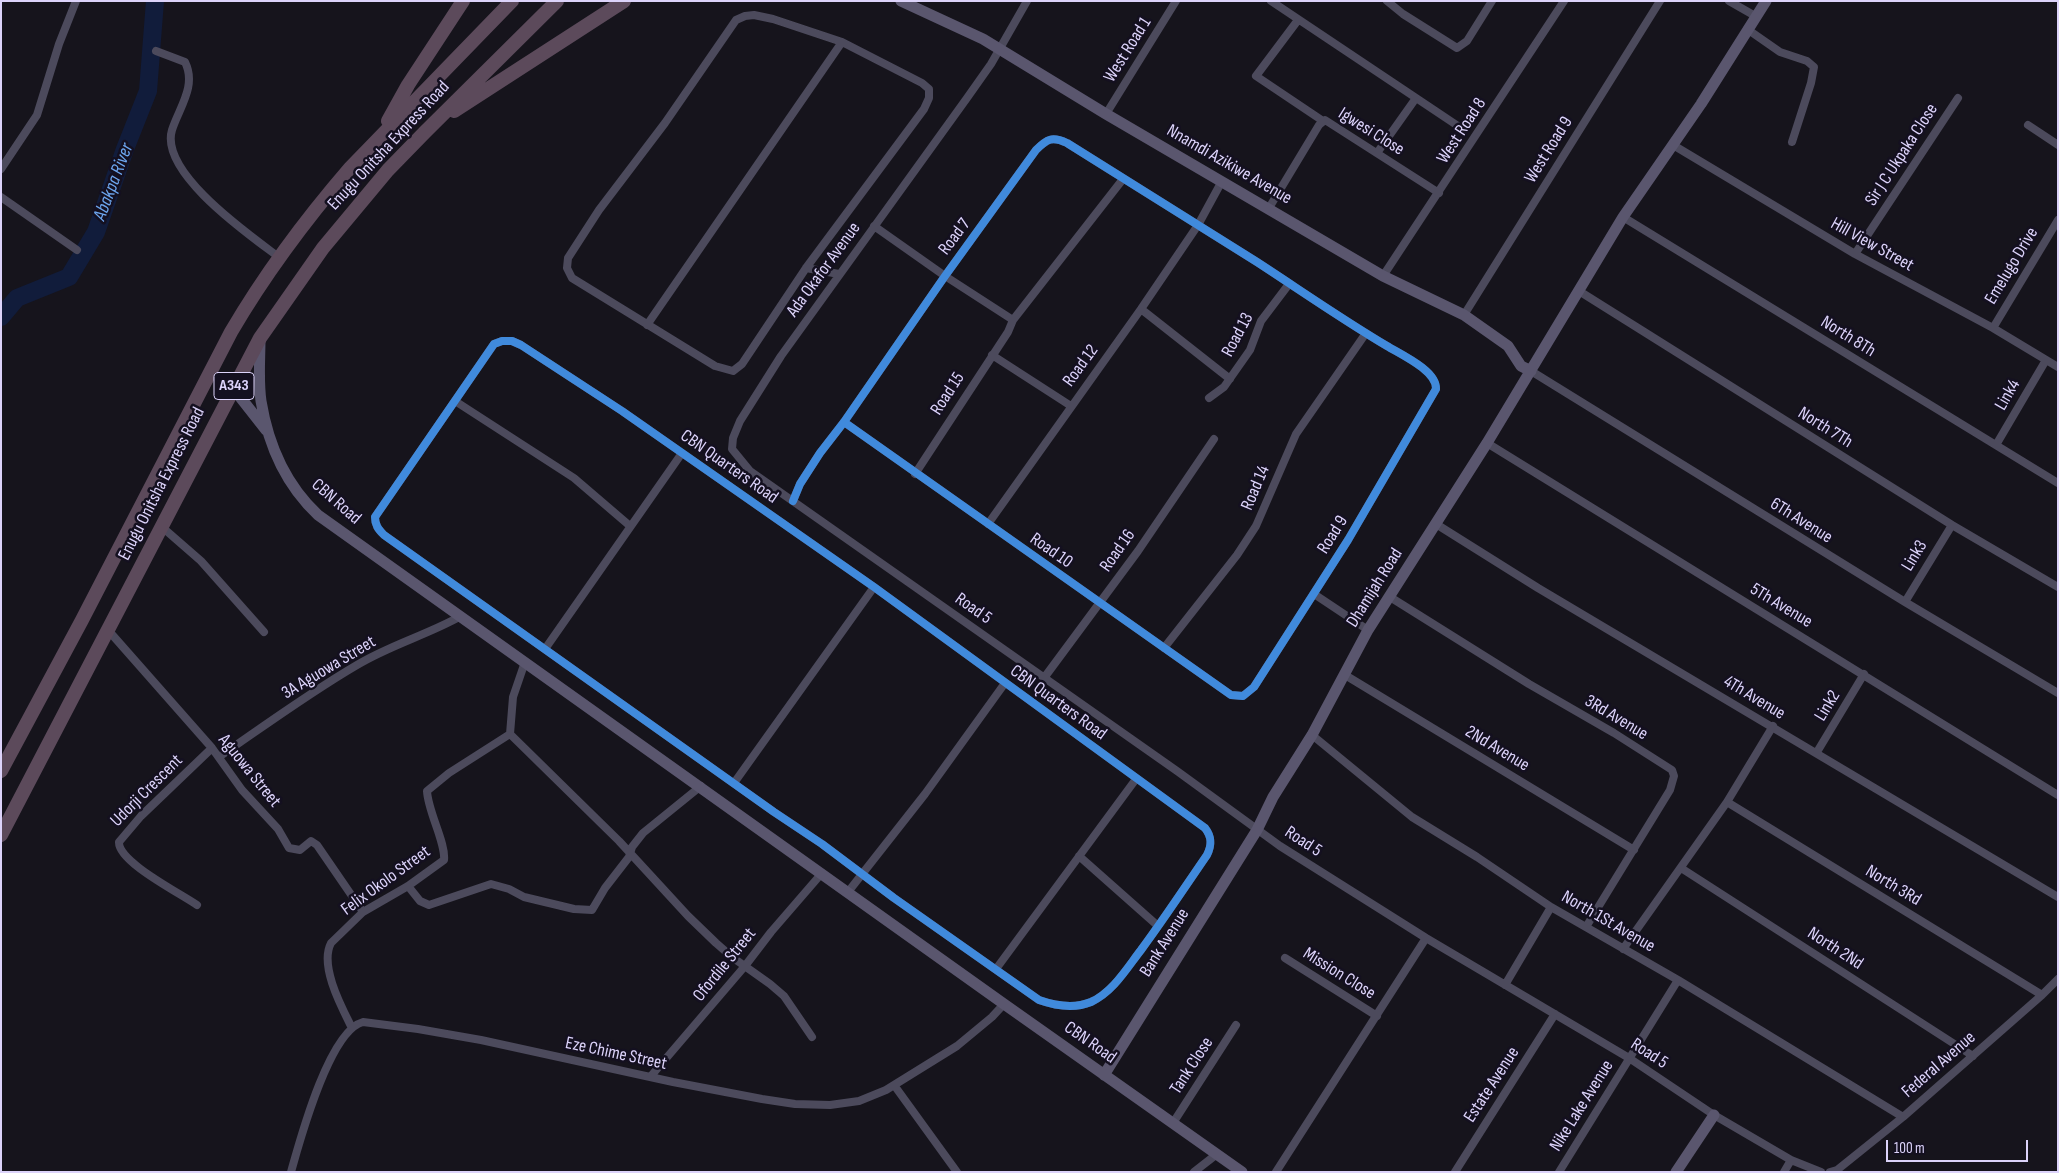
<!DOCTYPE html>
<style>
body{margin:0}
#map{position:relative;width:2059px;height:1173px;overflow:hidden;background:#16141c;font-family:"Sofia Sans Condensed",sans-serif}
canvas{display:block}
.frame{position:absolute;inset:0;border:2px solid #dcd3fa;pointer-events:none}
.scale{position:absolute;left:1886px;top:1140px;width:142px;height:22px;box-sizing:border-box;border:2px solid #dcd3fa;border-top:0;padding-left:6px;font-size:15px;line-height:18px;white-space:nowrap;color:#dcd3fa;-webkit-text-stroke:4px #141020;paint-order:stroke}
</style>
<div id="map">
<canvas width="2059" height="1173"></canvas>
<div class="frame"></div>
<div class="scale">100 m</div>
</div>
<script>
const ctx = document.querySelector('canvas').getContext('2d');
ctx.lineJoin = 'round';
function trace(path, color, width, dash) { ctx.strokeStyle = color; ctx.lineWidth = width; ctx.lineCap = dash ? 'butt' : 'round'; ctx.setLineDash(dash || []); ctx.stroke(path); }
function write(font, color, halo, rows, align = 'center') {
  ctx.font = font + ' "Sofia Sans Condensed",sans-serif'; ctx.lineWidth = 5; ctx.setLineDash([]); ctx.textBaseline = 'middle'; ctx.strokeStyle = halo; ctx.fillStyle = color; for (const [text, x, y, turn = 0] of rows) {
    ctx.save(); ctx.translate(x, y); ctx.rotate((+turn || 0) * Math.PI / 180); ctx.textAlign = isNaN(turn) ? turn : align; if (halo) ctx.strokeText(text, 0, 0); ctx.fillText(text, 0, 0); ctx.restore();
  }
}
const river = new Path2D(`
 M 1,317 L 17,298 L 69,277 L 96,232 L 125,149 L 148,91 L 155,1`);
const street = new Path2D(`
 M 1027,1 L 991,64 L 967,98 L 781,356 L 740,421 L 733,438 L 732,449 L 750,471 L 1177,771 L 1280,846 L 1426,938 L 1629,1058 L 1714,1115 L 1791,1160 L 1821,1172
 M 1271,1 L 1458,126
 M 1387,1 L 1403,14 L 1457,48 L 1467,41 L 1492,1
 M 1729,1 L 1757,17
 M 754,15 L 773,19 L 842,42 L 922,83 L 929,89 L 929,98 L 924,109 L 806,268 L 742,364 L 733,371 L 715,366 L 572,278 L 567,268 L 568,258 L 599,210 L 665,123 L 736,20 L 745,16 Z
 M 1298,20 L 1256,76 L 1323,121
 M 1747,29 L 1780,52 L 1807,61 L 1814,67 L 1811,83 L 1792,142
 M 156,51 L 185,62 C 197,86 179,108 172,130 C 159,173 251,236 280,258
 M 1106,114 L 1176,1
 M 2028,125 L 2058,145
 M 1673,145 L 1855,254 L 1993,328 L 2058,367
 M 1377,153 L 1416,98
 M 1,169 L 37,115 L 59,44 L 76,1
 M 1,197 L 77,250
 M 1269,208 L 1319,125 L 1325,120 L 1439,193
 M 1623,217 L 2058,483
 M 874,226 L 945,276 L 1013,320
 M 1855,254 L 1958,98
 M 806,268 L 839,274
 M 1383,276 L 1564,1
 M 1579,291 L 1952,525 L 2058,587
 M 1141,309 L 1230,379
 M 1464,315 L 1660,1
 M 647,325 L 842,42
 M 1993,328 L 2058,220
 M 502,341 L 512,341 L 521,345 L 622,411 L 874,587 L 1205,828 C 1212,837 1212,845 1207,855 C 1185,887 1164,919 1141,950 C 1127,968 1113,992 1091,1002 C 1074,1009 1056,1006 1039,1000 L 894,898 L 822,844 L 774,812 L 384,535 C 378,529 375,525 375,517 L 494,344 Z
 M 992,355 L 1071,406
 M 1531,371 L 1905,602 L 2058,693
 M 1209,398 L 1224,387 L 1250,350 L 1261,321 L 1289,284
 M 455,401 L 574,478 L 630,526
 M 1487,443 L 2058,795
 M 1996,445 L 2046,360
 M 915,474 L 1008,332 L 1013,320 L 1123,179
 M 793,501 L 800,484 L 820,453 L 844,422 L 945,276 L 1036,150 C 1047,139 1052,136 1067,143 C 1130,183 1194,222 1257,262 C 1300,290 1343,320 1387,346 C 1402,355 1437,371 1436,389 L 1348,540 L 1254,687 L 1243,696 L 1231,695 L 844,422
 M 988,524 L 1141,309 L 1198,225 L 1222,181
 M 1436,524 L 1538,588 L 2058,897
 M 162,527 L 201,561 L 264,632
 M 1314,594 L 1368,630
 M 1390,597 L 1529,684 L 1614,733 L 1672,770 L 1674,776 L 1670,790 L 1586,927
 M 1905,602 L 1952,525
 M 108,630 L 212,748 L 242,790 L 278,829 L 289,848 L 300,850 L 311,841 L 317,845 L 363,912
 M 1164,648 L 1237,555 L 1256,526 L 1296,434 L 1366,333
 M 545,649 L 682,453
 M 1345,675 L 1634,850
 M 1044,678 L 1138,551 L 1214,439
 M 510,734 L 619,841 L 688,916 L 716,943 L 732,957 L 770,984 L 784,996 L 812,1037
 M 510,734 L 513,697 L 525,662
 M 1312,735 L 1412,817 L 1477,857 L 1551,907 L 1678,980 L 1903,1117
 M 1817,752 L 1864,674
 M 219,757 C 264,726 309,693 357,665 C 390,645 427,635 461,616
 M 734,783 L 874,587
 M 1727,802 L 2042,995
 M 1079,856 L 1158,926
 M 1681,868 L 1973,1056
 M 408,886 L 420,901 L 429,905 L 491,884 L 509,889 L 524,897 L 574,909 L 592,910 L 605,888 L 629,857 L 632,847 L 643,833 L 701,786
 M 848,892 L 925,794 L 1005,683
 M 197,905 C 180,893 118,862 119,842 L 141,816 L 212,748
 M 1623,949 L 1727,802 L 1773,726
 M 1285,958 L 1377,1016
 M 996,969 L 1136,779
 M 1505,985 L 1551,907
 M 352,1028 C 342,1008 319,966 331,943 L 363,912 L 408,886 L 444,860 C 446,843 428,812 427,791 L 449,773 L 510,734
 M 651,1076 L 745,966 L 771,932 L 822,873
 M 894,1085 L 957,1172
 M 1173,1123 L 1236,1025
 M 291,1172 C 300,1140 329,1031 363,1022 L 418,1029 L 481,1040 L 673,1082 L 762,1099 L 795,1104 L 830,1105 L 859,1101 L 886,1090 L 957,1046 L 992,1017 L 1004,1004
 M 1194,1172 L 1217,1154
 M 1276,1172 L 1426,938
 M 1455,1172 L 1555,1014
 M 1559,1172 L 1678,980
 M 1784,1172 L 1791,1160
 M 1830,1172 L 1837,1170 L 1903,1117 L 2042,995 L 2058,979`);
const secondary = new Path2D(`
 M 901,1 L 983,39 L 1106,114 L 1383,276 L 1464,315 L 1508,346 L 1521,366 L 1531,371
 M 260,339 C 260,359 258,381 261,401 C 268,444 286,485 318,515 L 1004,1004 L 1242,1172
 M 233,388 L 266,430
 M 1104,1075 L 1257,830 L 1273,797 L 1312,735 L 1368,630 L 1487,443 L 1623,217 L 1701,104 L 1766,1
 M 1676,1172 L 1714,1115`);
const highway = new Path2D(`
 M 454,111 L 624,1
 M 388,121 L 408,85 L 463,1
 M 1,771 L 82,620 L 231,332 C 265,274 306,219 350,168 L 512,1
 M 1,835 L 260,338 L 323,248 L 388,170 L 425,132 L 557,1`);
const cycleway = new Path2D(`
 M 502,341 L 512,341 L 521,345 L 622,411 L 874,587 L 1205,828 C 1212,837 1212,845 1207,855 C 1185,887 1164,919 1141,950 C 1127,968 1113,992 1091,1002 C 1074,1009 1056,1006 1039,1000 L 894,898 L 822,844 L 774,812 L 384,535 C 378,529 375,525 375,517 L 494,344 Z
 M 793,501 L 800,484 L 820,453 L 844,422 L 945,276 L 1036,150 C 1047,139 1052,136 1067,143 C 1130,183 1194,222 1257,262 C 1300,290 1343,320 1387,346 C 1402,355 1437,371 1436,389 L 1348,540 L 1254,687 L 1243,696 L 1231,695 L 844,422`);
const shields = [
 [234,386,40]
];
const shieldNames = [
 ["A343",234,386]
];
const streetNames = [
 ["West Road 1",1128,50,-58],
 ["West Road 8",1462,131,-57],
 ["Igwesi Close",1371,132,32],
 ["Enugu Onitsha Express Road",389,146,-47],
 ["West Road 9",1549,150,-58],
 ["Sir J C Ukpaka Close",1902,155,-57],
 ["Nnamdi Azikiwe Avenue",1229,165,30],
 ["Road 7",955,237,-53],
 ["Hill View Street",1872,245,29],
 ["Emelugo Drive",2012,266,-59],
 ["Ada Okafor Avenue",824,270,-54],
 ["Road 13",1238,335,-62],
 ["North 8Th",1848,337,32],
 ["Road 12",1081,366,-54],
 ["Road 15",948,394,-57],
 ["Link4",2008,395,-60],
 ["North 7Th",1825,428,32],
 ["CBN Quarters Road",729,467,35],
 ["Enugu Onitsha Express Road",162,484,-63],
 ["Road 14",1256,488,-67],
 ["CBN Road",336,502,41],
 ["6Th Avenue",1801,521,32],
 ["Road 9",1333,535,-58],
 ["Road 10",1051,551,35],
 ["Road 16",1118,551,-55],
 ["Link3",1915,556,-59],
 ["Dhamijah Road",1375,588,-58],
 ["5Th Avenue",1781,606,31],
 ["Road 5",973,609,35],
 ["3A Aguowa Street",329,668,-31],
 ["4Th Avenue",1754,698,31],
 ["CBN Quarters Road",1058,703,36],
 ["Link2",1828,706,-59],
 ["3Rd Avenue",1616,718,31],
 ["2Nd Avenue",1497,749,31],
 ["Aguowa Street",249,771,51],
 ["Udorji Crescent",147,791,-45],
 ["Road 5",1303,842,33],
 ["Felix Okolo Street",386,881,-36],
 ["North 3Rd",1893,886,31],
 ["North 1St Avenue",1608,922,30],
 ["Bank Avenue",1165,943,-58],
 ["North 2Nd",1835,949,33],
 ["Ofordile Street",725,965,-51],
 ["Mission Close",1339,974,32],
 ["CBN Road",1090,1043,35],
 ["Eze Chime Street",616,1054,12],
 ["Road 5",1649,1054,33],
 ["Federal Avenue",1939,1065,-41],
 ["Tank Close",1192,1066,-57],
 ["Estate Avenue",1492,1085,-57],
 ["Nike Lake Avenue",1582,1106,-58]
];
const waterNames = [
 ["Abakpa River",114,182,-69]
];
trace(river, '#111c3b', 18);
trace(street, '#4c4a5c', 8);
trace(secondary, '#5a566e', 11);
trace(highway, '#5c4a5b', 14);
trace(cycleway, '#408adc', 8);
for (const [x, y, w] of shields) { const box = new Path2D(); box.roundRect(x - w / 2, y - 13.5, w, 27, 4); ctx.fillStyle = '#141020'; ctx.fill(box); trace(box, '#dcd3fa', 1); }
write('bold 16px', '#dcd3fa', null, shieldNames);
write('18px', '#dcd3fa', '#141020', streetNames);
write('italic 19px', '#6da6ef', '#141020', waterNames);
</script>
